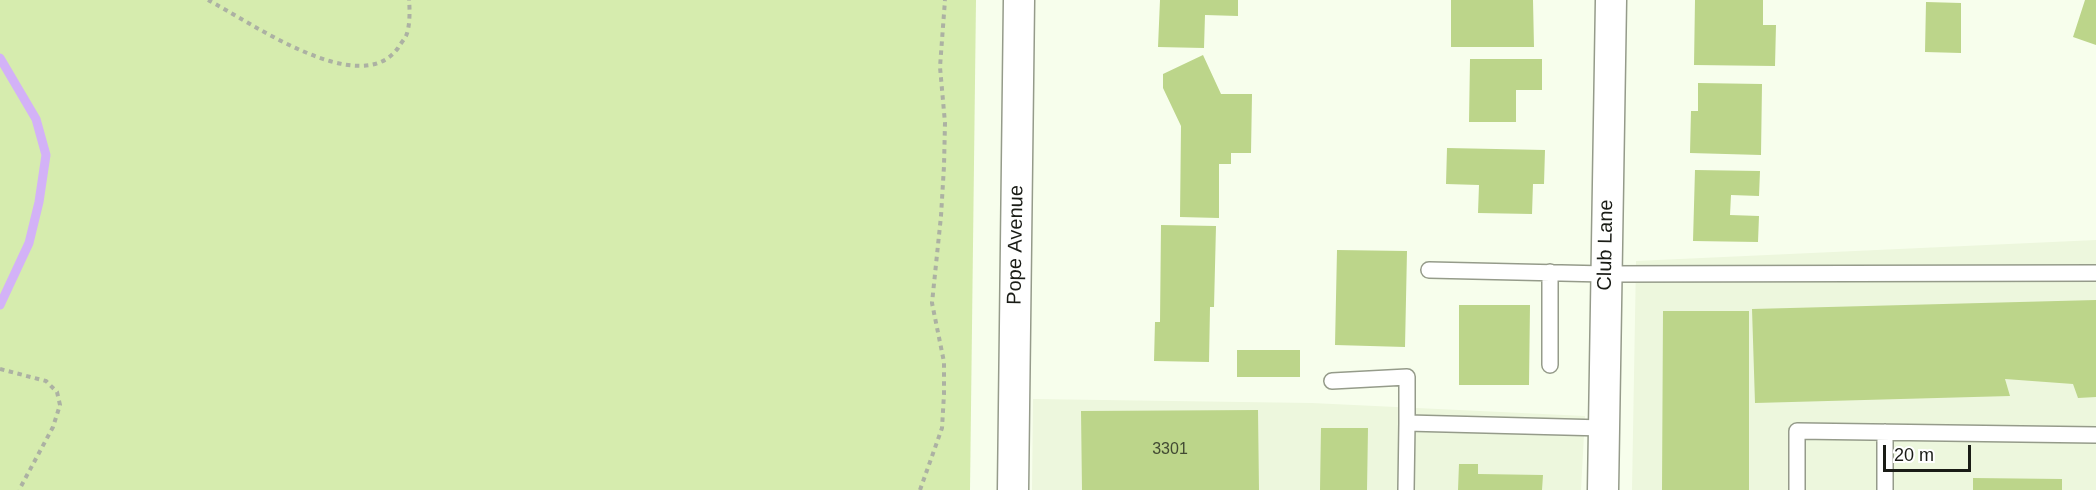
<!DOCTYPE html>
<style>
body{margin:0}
#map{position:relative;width:2096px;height:490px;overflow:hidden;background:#f7feec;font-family:Helvetica,sans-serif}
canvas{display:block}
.scale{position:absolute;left:1883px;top:445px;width:88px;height:27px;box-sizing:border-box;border:3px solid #1a1c16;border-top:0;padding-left:8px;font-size:18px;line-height:21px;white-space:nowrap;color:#1a1c16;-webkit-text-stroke:4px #fff;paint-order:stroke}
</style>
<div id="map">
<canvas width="2096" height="490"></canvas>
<div class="scale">20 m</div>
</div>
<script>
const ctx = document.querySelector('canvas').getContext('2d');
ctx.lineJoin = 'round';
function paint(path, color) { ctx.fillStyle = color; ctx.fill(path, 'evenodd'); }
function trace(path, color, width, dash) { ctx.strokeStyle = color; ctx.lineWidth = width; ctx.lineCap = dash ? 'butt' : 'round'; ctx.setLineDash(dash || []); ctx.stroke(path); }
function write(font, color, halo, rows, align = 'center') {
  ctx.font = font + ' Helvetica,sans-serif'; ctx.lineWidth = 4.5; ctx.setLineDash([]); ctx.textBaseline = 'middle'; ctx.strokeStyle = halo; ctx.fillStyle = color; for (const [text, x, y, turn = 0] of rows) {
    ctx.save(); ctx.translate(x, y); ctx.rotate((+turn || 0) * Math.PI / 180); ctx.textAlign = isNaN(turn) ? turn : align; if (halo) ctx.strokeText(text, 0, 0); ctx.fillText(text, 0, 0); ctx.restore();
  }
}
const built = new Path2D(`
 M 2096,240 L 2096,490 L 1632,490 L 1636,261 Z
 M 1033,399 L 1312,403 L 1585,416 L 1581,490 L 1032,490 Z`);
const green = new Path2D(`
 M 0,0 L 976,0 L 970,490 L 0,490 Z`);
const stream = new Path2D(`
 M 0,58 L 36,119 L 46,155 L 39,202 L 29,243 L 0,305`);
const building = new Path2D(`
 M 1160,0 L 1238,0 L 1238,16 L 1205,15 L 1204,48 L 1158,47 Z
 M 1451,0 L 1533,0 L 1534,47 L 1451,47 Z
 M 1695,0 L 1763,0 L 1763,25 L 1776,25 L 1775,66 L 1694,65 Z
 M 2085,0 L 2096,0 L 2096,45 L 2073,37 Z
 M 1926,2 L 1961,3 L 1961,53 L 1925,52 Z
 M 1203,55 L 1221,94 L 1252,94 L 1251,153 L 1231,153 L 1231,164 L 1219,164 L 1219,218 L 1180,217 L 1181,126 L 1163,88 L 1163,74 Z
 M 1470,59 L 1542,59 L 1542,90 L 1516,90 L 1516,122 L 1469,122 Z
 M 1698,83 L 1762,84 L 1761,155 L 1690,153 L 1691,111 L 1698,111 Z
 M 1447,148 L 1545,150 L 1544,184 L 1533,184 L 1532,214 L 1478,213 L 1479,185 L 1446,184 Z
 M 1695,170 L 1760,171 L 1759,196 L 1731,195 L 1730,215 L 1759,216 L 1758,242 L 1693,241 Z
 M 1161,225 L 1216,226 L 1214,307 L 1210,307 L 1209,362 L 1154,361 L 1155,322 L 1160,322 Z
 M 1337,250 L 1407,251 L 1405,347 L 1335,345 Z
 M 2096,300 L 2096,397 L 2078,398 L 2073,384 L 2005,379 L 2010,396 L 1755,403 L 1752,309 Z
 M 1459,305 L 1530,305 L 1529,385 L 1459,385 Z
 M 1663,311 L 1749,311 L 1749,490 L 1662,490 Z
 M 1237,350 L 1300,350 L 1300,377 L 1237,377 Z
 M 1258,410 L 1259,490 L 1082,490 L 1081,411 Z
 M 1321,428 L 1368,428 L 1367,490 L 1320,490 Z
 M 1459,464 L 1478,464 L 1478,474 L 1543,475 L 1542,490 L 1458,490 Z
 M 1973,478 L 2062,479 L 2062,490 L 1973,490 Z`);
const path = new Path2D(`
 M 208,0 C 249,21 360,101 398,48 C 400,44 404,40 406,36 C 410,27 410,10 409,0
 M 0,369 L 46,381 L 57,392 L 60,405 L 53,427 L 19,490
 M 920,490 L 942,428 L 944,394 L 944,362 L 932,303 L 941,216 L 944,166 L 945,123 L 940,67 L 945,0`);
const service = new Path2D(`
 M 1429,270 L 1605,274 L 2096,273
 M 1550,272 L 1550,365
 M 1332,381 L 1407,377 L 1407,423
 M 1406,490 L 1407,423 L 1604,428
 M 1797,490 L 1797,431 L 2096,435
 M 1885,490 L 1885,432`);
const minor = new Path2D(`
 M 1013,490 L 1019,0
 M 1603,490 L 1611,0`);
const numberNames = [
 ["3301",1170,450]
];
const streetNames = [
 ["Pope Avenue",1016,245,-89],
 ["Club Lane",1606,245,-89]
];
paint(built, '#edf7dd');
paint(green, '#d6ecae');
trace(stream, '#d3b2f7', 9);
paint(building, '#bcd58a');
trace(service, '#959b8a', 18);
trace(minor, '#959b8a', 33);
trace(path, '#acb1a3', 4, [4.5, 4.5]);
trace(service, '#fff', 15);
trace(minor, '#fff', 30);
write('16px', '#424a33', null, numberNames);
write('20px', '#1a1c16', '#fff', streetNames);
</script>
